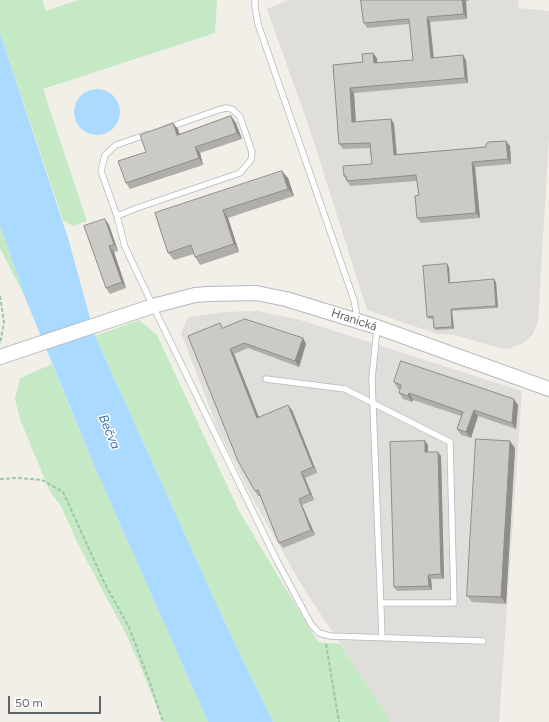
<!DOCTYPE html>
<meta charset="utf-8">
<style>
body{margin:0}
#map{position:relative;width:549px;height:722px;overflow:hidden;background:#f1efe8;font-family:Figtree,sans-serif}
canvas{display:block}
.scale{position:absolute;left:8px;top:696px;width:93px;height:18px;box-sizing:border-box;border:2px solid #5f6368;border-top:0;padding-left:5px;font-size:12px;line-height:14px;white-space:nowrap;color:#5f6368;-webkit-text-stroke:3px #fff;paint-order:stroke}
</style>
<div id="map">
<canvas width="549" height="722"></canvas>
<div class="scale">50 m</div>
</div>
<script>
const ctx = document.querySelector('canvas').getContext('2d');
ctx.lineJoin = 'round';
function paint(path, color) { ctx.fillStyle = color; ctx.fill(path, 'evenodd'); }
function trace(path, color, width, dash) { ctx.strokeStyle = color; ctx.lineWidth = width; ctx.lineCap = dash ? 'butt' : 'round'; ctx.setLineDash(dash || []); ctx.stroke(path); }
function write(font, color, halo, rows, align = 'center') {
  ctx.font = font + ' Figtree,sans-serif'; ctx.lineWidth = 3; ctx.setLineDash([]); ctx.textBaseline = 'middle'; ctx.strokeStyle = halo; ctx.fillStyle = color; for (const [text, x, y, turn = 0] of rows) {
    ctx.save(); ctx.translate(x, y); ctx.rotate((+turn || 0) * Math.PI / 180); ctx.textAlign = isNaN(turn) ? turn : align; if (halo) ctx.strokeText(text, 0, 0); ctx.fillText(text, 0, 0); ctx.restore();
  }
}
const industrial = new Path2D(`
 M 288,0 L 518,0 L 519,8 L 549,11 L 549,139 L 538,321 L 534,332 L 529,339 L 523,343 L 508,349 L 499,348 L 455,335 L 437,334 L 367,310 L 311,133 L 267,9 Z
 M 257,311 L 297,319 L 522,391 L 499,722 L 390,722 L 388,716 L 302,586 L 249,492 L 218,429 L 181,333 L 188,317 L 224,312 Z`);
const green = new Path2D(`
 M 0,0 L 42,0 L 46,11 L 78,0 L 217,0 L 215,33 L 43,89 L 87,221 L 73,226 L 63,220 L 0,33 Z
 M 0,225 L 24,295 L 0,248 Z
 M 139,320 L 157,335 L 239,511 L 318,642 L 340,644 L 388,716 L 390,722 L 273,722 L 225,623 L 95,336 Z
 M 52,364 L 96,470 L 208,722 L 163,722 L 142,670 L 127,636 L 78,544 L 61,506 L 50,492 L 20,419 L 15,399 L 20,378 Z`);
const water = new Path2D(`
 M 0,33 L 68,238 L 95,336 L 225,623 L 273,722 L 208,722 L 96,470 L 24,295 L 0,225 Z
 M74 112a23 23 0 1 1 46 0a23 23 0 1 1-46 0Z`);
const path = new Path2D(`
 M 0,296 L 4,322 L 0,344
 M 0,479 L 18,478 L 42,480 L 63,492 L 105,584 L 129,627 L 150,683 L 163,722
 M 326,644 L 339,722`);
const service = new Path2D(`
 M 255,0 L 255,7 L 258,24 L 354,300 L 357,316 L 355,320
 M 148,134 L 116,145 L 105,155 L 101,171 L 117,216 L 125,247 L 153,306 L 277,561 L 311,624 L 319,633 L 330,636 L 483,641
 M 117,216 L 137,208 L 240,173 L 251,160 L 252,152 L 240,117 L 232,109 L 226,108 L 218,110 L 167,128
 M 377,328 L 372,379 L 382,637
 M 266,379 L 345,389 L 450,442 L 454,603 L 381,603`);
const tertiary = new Path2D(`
 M 0,357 L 153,306 L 195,295 L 208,294 L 256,293 L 286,299 L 377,327 L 549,389`);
const wall = new Path2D(`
 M 361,0 L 468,0 L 468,1 L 466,1 L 467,19 L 430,22 L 434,58 L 466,60 L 468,83 L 354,93 L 356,122 L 391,119 L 394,124 L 397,154 L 510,146 L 511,164 L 475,167 L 480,218 L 421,223 L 417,218 L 419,195 L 417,181 L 350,186 L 344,176 L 372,164 L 370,148 L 343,149 L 339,144 L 333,65 L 363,62 L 377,58 L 377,63 L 413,60 L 409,24 L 367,28 L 364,23 Z
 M 231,116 L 236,123 L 242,139 L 200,153 L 203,165 L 130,189 L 126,183 L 146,152 L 178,129 L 179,134 Z
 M 288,178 L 294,196 L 228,218 L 239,252 L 200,265 L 195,257 L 194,254 L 174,260 L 168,253 L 155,213 Z
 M 105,219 L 109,225 L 118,251 L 114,252 L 126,288 L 110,294 L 106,288 Z
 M 447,264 L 449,267 L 450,283 L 496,282 L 498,308 L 452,311 L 454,329 L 435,330 L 434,328 L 433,319 L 429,319 L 427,317 Z
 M 223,328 L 303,338 L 306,344 L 299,367 L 248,348 L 234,354 L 259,417 L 292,410 L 317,473 L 305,478 L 314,500 L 302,505 L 315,535 L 283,548 L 279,543 L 260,496 L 258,496 L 255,491 Z
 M 394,382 L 518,405 L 516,429 L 478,416 L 471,438 L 461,435 L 457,429 L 461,416 L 413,400 L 412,402 L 403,399 L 399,393 L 400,389 L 398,389 Z
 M 425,441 L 428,445 L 428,452 L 441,456 L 444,579 L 431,579 L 432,590 L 397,591 L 394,587 Z
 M 515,448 L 506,604 L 472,602 L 467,596 Z`);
const shadedWall = new Path2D(`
 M 462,0 L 465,0 L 466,1 L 467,19 L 464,14 Z
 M 427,17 L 430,22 L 434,63 L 431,58 Z
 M 373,53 L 377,58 L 378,68 L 374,63 Z
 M 463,55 L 466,60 L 468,83 L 465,78 Z
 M 350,88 L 354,93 L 356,127 L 352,122 Z
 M 231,116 L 236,123 L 242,139 L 237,133 Z
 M 391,119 L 394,124 L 397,160 L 394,155 Z
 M 173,123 L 178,129 L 182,141 L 177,135 Z
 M 506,141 L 510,146 L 511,164 L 508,159 Z
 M 195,147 L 200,153 L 203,165 L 199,158 Z
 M 472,162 L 475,167 L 480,218 L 476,213 Z
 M 282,171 L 288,178 L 294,196 L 288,189 Z
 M 223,210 L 228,218 L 239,252 L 234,244 Z
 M 105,219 L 109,225 L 118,251 L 114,244 Z
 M 109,246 L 114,252 L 126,288 L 122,282 Z
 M 447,264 L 449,267 L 450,285 L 449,283 Z
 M 494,279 L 496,282 L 498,308 L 496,306 Z
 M 451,309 L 452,311 L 454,329 L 452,327 Z
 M 303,338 L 306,344 L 299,367 L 295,361 Z
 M 230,349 L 234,354 L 261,423 L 257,418 Z
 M 409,393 L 413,400 L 412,402 L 408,396 Z
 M 514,399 L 518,405 L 516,429 L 512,423 Z
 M 288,405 L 292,410 L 317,473 L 313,467 Z
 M 474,410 L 478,416 L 471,438 L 466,432 Z
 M 425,441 L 428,445 L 428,456 L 425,452 Z
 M 510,441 L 515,448 L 506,604 L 501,597 Z
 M 438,452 L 441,456 L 444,579 L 441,574 Z
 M 301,472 L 305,478 L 314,500 L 310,494 Z
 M 299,499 L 302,505 L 315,535 L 311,530 Z
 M 428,575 L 431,579 L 432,590 L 429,586 Z`);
const building = new Path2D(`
 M 361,0 L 462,0 L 464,14 L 427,17 L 431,58 L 463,55 L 465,78 L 350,88 L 352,122 L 391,119 L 394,155 L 486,147 L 486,144 L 488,142 L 506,141 L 508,159 L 472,162 L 476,213 L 417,218 L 415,196 L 419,195 L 416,175 L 347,181 L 346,176 L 344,176 L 343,166 L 372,164 L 370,143 L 339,144 L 333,65 L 363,62 L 362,54 L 373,53 L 374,63 L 413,60 L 409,19 L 364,23 Z
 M 231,116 L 237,133 L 195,147 L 199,158 L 126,183 L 118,161 L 146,152 L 140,135 L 173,123 L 177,135 Z
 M 282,171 L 288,189 L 223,210 L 234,244 L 195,257 L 191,245 L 168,253 L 155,213 Z
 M 105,219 L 114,244 L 109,246 L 122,282 L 106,288 L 84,226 Z
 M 447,264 L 449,283 L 494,279 L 496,306 L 451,309 L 452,327 L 434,328 L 433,316 L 427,317 L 423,266 Z
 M 245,319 L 303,338 L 295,361 L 244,343 L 230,349 L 257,418 L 288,405 L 313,467 L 301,472 L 310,494 L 299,499 L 311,530 L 279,543 L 258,490 L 255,491 L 238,461 L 188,336 L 220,323 L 222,328 Z
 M 401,361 L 514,399 L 512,423 L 474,410 L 466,432 L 457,429 L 463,412 L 409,393 L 408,396 L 399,393 L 401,385 L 394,382 Z
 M 476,439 L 510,441 L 501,597 L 467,596 Z
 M 425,441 L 425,452 L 438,452 L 441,574 L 428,575 L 429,586 L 394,587 L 390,442 Z`);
const streetNames = [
 ["Hranická",354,320,18]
];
const waterNames = [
 ["Bečva",109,432,67]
];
paint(industrial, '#e0deda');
paint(green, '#c5e8c5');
paint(water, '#aadaff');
trace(service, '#b5b8bc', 7);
trace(tertiary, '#b5b8bc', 16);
trace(path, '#9cc7a9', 2, [4, 2]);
trace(service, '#fff', 5.5);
trace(tertiary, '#fff', 14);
paint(wall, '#afaea9');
paint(shadedWall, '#8f8d8a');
paint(building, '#cccac5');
trace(building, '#8f8d8a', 1);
write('12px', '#5f6368', '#fff', streetNames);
write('italic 13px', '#4174aa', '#fff', waterNames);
</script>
